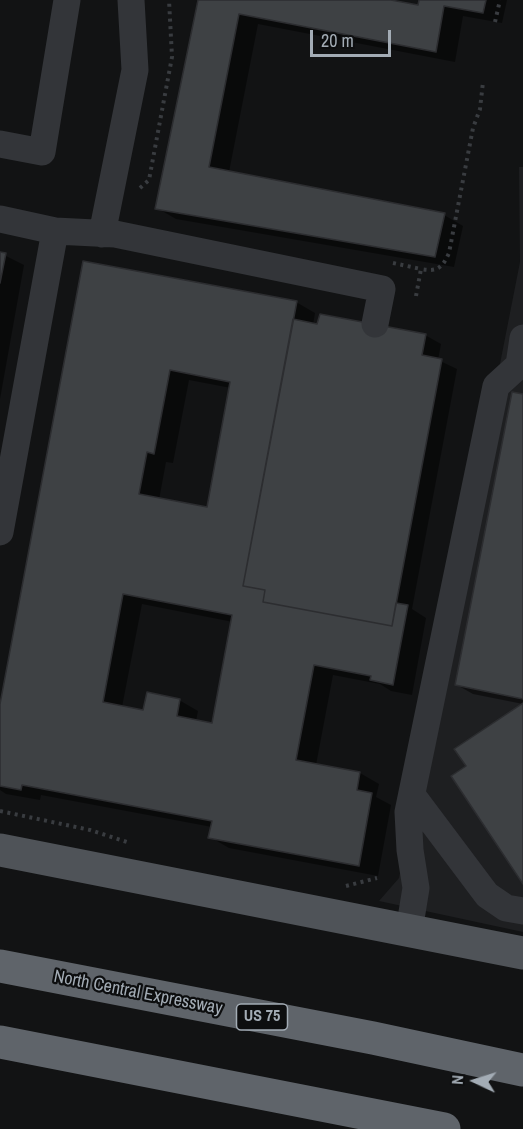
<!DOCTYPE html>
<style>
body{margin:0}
#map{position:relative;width:523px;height:1129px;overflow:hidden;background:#121314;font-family:"Archivo Narrow",sans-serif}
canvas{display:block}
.north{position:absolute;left:445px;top:1051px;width:60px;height:60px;-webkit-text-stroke:4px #0d0e0f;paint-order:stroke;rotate:274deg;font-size:16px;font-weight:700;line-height:24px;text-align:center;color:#a3acb5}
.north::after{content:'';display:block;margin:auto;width:21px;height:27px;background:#a3acb5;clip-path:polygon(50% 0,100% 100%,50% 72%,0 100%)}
.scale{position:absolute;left:310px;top:30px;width:81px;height:27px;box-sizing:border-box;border:3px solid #a3acb5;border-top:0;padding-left:8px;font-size:18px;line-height:21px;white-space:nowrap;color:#a3acb5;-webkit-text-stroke:4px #0d0e0f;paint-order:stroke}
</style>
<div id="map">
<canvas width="523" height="1129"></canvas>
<div class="north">N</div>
<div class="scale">20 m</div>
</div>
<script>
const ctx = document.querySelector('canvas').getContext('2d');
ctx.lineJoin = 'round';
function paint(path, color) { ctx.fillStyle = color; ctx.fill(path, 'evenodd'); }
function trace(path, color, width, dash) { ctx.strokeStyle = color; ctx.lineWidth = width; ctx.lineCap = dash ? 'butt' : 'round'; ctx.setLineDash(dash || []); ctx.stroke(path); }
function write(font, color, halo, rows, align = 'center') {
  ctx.font = font + ' "Archivo Narrow",sans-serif'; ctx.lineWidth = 4.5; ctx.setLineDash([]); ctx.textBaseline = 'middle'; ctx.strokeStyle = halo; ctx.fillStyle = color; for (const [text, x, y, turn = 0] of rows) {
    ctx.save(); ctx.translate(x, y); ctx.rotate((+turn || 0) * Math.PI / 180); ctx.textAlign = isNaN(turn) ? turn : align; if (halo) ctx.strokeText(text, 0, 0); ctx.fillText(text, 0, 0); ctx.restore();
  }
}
const built = new Path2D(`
 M 519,167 L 523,167 L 523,932 L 379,901 L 399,878 L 520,262 Z`);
const shadow = new Path2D(`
 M 199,0 L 383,0 L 419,7 L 420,0 L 507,0 L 502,23 L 463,16 L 455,62 L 258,24 L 229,172 L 444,215 L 463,226 L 454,267 L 176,219 L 157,208 Z
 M 0,253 L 24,265 L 0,399 Z
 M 84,262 L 296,302 L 315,313 L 313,325 L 425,335 L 441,344 L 438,360 L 457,369 L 412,609 L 426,618 L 412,695 L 391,691 L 380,684 L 333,675 L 316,765 L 360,773 L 379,784 L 376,797 L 391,805 L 378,876 L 229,848 L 210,837 L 212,827 L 41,795 L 40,800 L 6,794 L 0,790 L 0,712 ZM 189,380 L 231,388 L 208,509 L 159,500 L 166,462 L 173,463 ZM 142,604 L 233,622 L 214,725 L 196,721 L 198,711 L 179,700 L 144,712 L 122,707 Z
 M 523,396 L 523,704 L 473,694 L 457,685 Z`);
const building = new Path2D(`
 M 198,0 L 391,0 L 418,5 L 419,0 L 486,0 L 483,13 L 444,6 L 436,52 L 239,14 L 209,167 L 445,213 L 435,257 L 155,209 Z
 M 0,252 L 6,253 L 0,283 Z
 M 83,261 L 297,301 L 243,586 L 265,590 L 263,602 L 392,626 L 396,603 L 408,605 L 393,685 L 370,680 L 371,676 L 314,665 L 296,760 L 360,772 L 357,790 L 372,793 L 359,866 L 208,838 L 212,821 L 22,785 L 21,790 L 0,786 L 0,704 ZM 170,370 L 230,382 L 207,507 L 139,494 L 147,452 L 154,454 ZM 123,594 L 232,615 L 212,723 L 177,716 L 180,699 L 147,692 L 143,710 L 103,702 Z
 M 320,314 L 426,334 L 422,355 L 442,359 L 392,626 L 263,602 L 265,590 L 243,586 L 293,319 L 317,324 Z
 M 512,392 L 523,394 L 523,699 L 455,685 Z
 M 523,703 L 523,884 L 451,776 L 466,766 L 454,749 Z`);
const path = new Path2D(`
 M 495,22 L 500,0
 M 140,188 L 149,180 L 172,57 L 169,0
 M 393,263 L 421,269
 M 416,296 L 421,269 C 438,272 442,268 449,253 L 473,128 L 480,109 L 483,82
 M 0,811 L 90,830 L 130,843
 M 346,886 L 377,878`);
const minor = new Path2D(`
 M 0,144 L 42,152 L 67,0
 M 0,219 L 55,231 L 0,532
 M 55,231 L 115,234 L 382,289 L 375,324
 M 102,234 L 135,70 L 131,0
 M 412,795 L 487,895 L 506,908 L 523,911
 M 409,931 L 416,888 L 410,850 L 408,812 L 496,386 L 519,365 L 523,338`);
const major = new Path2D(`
 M 0,850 L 523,953`);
const highway = new Path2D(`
 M 0,966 L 373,1038 L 523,1070
 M 0,1042 L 444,1129`);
const shields = [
 [262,1017,51]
];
const shieldNames = [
 ["US 75",262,1017]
];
const streetNames = [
 ["North Central Expressway",138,993,11]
];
paint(built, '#1e1f21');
paint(shadow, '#0007');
paint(building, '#3e4144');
trace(building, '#2c2d30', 1.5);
trace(path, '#393c40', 4, [3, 4.5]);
trace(minor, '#333539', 27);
trace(major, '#4f5358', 33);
trace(highway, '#5f646a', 33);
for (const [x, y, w] of shields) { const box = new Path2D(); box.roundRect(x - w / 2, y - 13, w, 26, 4.5); ctx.fillStyle = '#0d0e0f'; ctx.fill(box); trace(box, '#a3acb5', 1.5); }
write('bold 16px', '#a3acb5', null, shieldNames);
write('18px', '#a3acb5', '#0d0e0f', streetNames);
</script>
